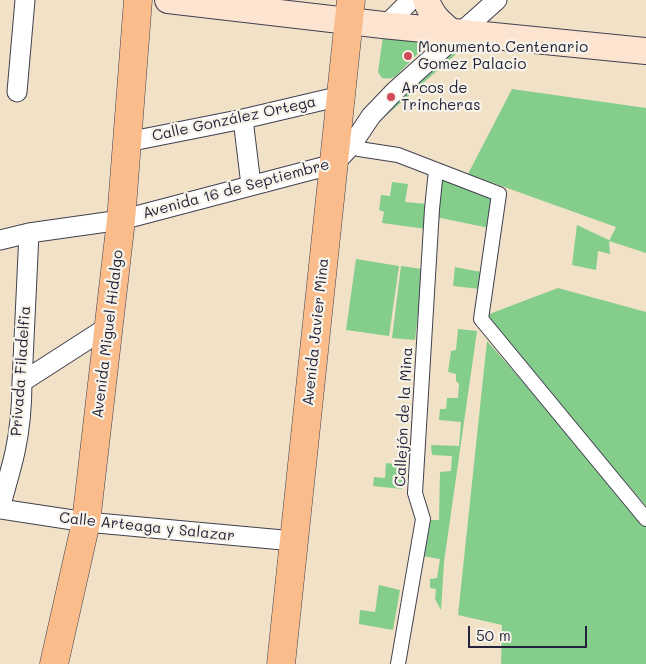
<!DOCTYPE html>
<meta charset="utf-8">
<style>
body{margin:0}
#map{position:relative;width:646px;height:664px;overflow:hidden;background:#f1e2c7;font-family:Mali,sans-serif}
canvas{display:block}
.scale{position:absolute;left:468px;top:626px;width:119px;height:22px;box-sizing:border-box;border:2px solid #22223b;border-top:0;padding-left:6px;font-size:15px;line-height:18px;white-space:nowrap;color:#22223b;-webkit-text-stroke:4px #f7f3e8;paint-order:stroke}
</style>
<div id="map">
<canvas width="646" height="664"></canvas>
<div class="scale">50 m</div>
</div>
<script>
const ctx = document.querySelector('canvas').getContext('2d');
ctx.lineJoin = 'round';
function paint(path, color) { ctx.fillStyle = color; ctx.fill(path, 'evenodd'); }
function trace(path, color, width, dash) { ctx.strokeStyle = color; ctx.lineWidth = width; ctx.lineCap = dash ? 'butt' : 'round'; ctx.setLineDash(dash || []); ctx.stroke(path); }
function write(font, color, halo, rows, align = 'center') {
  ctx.font = font + ' Mali,sans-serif'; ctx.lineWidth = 4.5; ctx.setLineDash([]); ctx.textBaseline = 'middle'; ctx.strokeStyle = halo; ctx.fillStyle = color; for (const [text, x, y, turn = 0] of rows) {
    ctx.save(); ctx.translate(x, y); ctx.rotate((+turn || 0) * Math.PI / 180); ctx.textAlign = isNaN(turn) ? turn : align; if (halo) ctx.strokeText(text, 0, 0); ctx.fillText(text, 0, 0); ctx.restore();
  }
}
const green = new Path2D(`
 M 383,36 L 431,40 L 396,76 C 391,79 388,79 382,78 L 378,72 Z
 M 452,38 L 463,48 L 364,135 Z
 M 512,89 L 646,108 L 646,253 L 609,241 L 616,227 L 468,174 Z
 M 439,173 L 496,195 L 489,228 L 436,217 Z
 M 392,182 L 408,184 L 405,202 L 428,204 L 426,229 L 382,223 L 384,212 L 379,210 L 381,195 L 390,196 Z
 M 577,225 L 609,240 L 610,254 L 598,251 L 596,270 L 572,265 Z
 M 356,259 L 399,266 L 389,336 L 346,330 Z
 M 401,266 L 423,269 L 415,340 L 392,338 Z
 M 455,267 L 481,272 L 480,289 L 453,286 Z
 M 558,288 L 646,312 L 646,506 L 484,316 Z
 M 458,329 L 477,331 L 444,562 L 441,610 L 435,599 L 436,589 L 430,588 L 430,579 L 437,578 L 440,559 L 416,555 L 421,520 L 439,520 L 440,472 L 451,471 L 452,456 L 432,455 L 431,445 L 459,446 L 461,422 L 439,420 L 440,409 L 446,409 L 447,398 L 458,398 L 459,384 L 456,381 L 456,374 L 448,372 L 451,351 L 456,350 Z
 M 487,341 L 646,521 L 646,664 L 501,664 L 502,625 L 458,615 Z
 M 386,463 L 404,465 L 402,489 L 373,486 L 374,477 L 385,478 Z
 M 379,585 L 400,590 L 393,630 L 359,624 L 360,610 L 375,612 Z`);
const pedestrian = new Path2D(`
 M 351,146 L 359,149 L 398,155 L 499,194 L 481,319 L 646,519
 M 398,664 L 423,519 L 415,493 L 432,209 L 436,170`);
const minor = new Path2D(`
 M 386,25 L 411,0
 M 17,92 L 25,0
 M 243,119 L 251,185
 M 127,142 L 243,119 L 341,96
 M 0,240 L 29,233 L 121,220 L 334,164 L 351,146 L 371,116 L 395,91 L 497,0
 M 22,382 L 109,326
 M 0,508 C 5,489 11,470 15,452 C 20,429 22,406 22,382 L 29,233
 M 0,509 L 86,522 L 294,541`);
const secondary = new Path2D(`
 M 168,0 L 383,25 L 646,51
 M 426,0 C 432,16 438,21 451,32`);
const primary = new Path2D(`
 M 54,664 L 86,522 L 121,220 L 138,0
 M 281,664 L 351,0`);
const markers = [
 [408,56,5,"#d1495b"],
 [391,97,5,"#d1495b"]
];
const poiNames = [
 ["Monumento Centenario",418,47],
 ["Gomez Palacio",418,64],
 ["Arcos de",401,88],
 ["Trincheras",401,105]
];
const streetNames = [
 ["Calle González Ortega",234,119,-12],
 ["Avenida 16 de Septiembre",236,189,-15],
 ["Avenida Javier Mina",316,332,-84],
 ["Avenida Miguel Hidalgo",108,334,-83],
 ["Privada Filadelfia",21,371,-86],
 ["Callejón de la Mina",404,417,-87],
 ["Calle Arteaga y Salazar",147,527,6]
];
paint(green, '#84cd8a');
trace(pedestrian, '#413f50', 16);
trace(minor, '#413f50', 21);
trace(secondary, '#413f50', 28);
trace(primary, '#413f50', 29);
trace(pedestrian, '#fff', 14);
trace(minor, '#fff', 19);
trace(secondary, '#fde4d0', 26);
trace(primary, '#f9bc8a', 28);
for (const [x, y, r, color] of markers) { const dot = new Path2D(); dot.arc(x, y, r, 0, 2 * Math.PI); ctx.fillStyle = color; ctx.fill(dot); trace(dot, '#f7f3e8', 2); }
write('15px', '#22223b', '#f7f3e8', poiNames, 'left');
write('15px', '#22223b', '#f7f3e8', streetNames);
</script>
